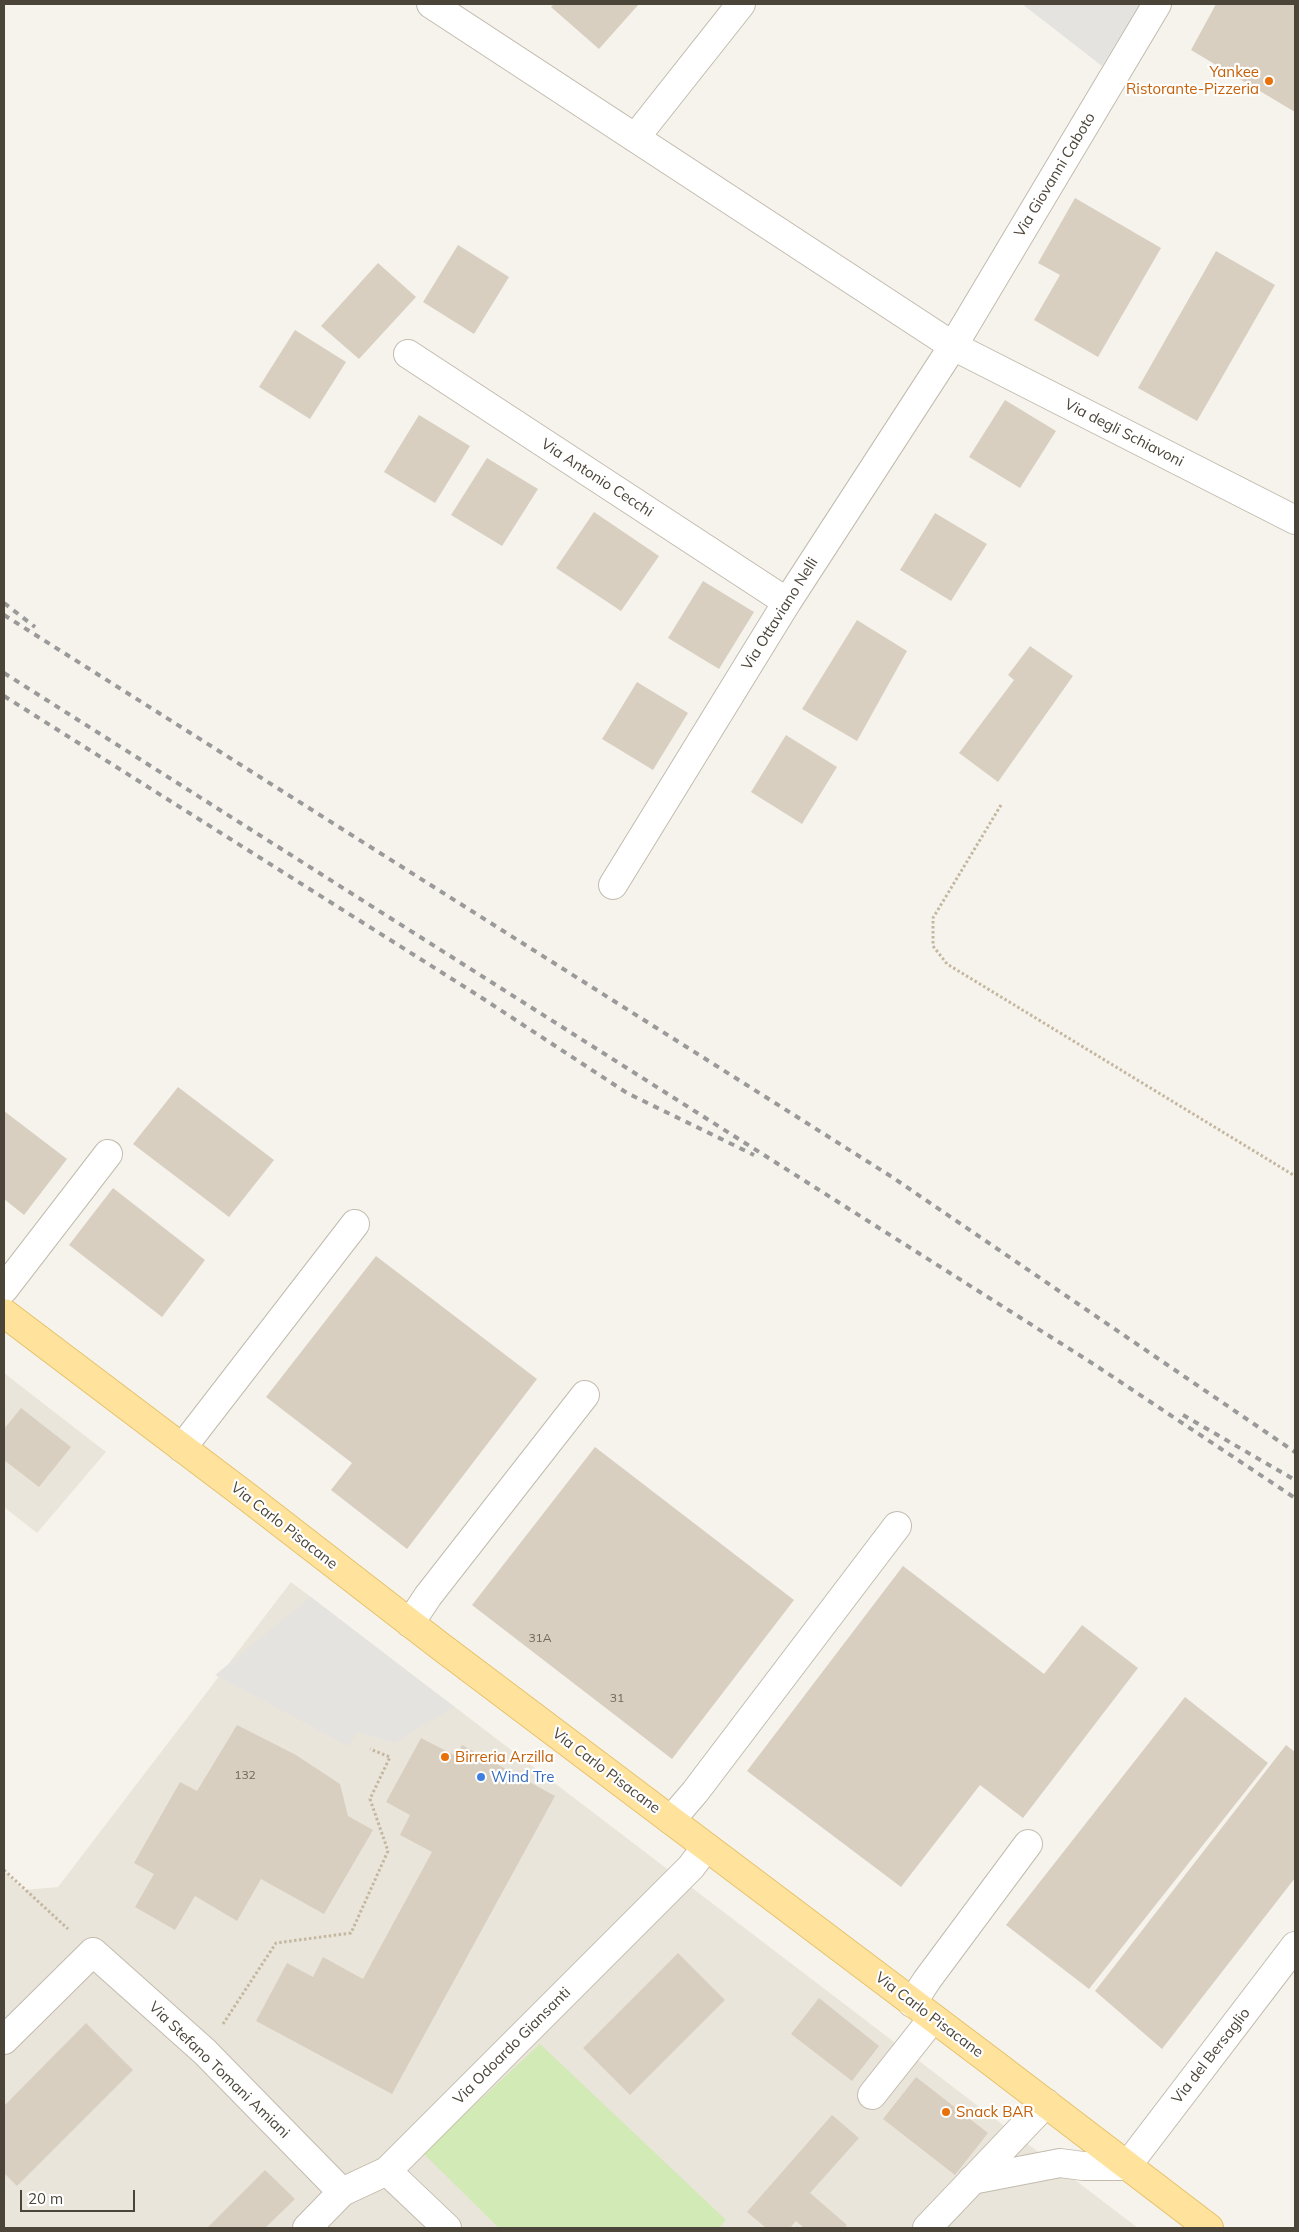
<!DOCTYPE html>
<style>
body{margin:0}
#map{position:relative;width:1299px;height:2232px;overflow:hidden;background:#f6f3ec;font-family:Mulish,sans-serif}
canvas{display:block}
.frame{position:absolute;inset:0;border:5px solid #4b4439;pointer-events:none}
.scale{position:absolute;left:20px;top:2190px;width:115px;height:22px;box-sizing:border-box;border:2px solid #4b4439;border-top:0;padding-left:6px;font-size:15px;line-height:18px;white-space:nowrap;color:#4b4439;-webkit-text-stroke:4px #fff;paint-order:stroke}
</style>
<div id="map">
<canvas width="1299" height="2232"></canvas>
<div class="frame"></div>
<div class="scale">20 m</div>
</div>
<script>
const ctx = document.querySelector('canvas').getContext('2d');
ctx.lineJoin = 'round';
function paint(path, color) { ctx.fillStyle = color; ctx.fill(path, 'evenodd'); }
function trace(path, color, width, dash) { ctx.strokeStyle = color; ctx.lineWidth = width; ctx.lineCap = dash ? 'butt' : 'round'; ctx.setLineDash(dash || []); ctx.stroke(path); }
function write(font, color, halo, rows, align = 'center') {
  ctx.font = font + ' Mulish,sans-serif'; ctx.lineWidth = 4.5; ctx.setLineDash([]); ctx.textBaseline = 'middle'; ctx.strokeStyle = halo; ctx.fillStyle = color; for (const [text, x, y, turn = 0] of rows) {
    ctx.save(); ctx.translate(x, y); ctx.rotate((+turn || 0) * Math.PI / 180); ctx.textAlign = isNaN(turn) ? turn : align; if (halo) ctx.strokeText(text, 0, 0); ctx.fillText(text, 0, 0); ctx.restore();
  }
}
const residential = new Path2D(`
 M 4,1373 L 106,1452 L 37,1533 L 4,1507 Z
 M 291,1582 L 1138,2228 L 4,2228 L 4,1871 L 23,1890 L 58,1887 Z`);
const green = new Path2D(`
 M 540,2044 L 726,2220 L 719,2228 L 499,2228 L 423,2153 Z`);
const parking = new Path2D(`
 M 1022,4 L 1140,4 L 1102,66 Z
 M 311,1597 L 454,1707 L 394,1743 L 358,1732 L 348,1746 L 215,1675 Z`);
const building = new Path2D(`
 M 554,4 L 639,4 L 599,49 L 551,7 Z
 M 1216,4 L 1295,4 L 1295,112 L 1191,50 Z
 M 1075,198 L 1161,248 L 1098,357 L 1034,320 L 1060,275 L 1038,263 Z
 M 458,245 L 509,277 L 474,334 L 423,302 Z
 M 1216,251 L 1275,285 L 1197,421 L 1138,388 Z
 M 378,263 L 416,297 L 359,359 L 321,326 Z
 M 295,330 L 346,362 L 310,419 L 259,387 Z
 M 1005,400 L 1056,431 L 1020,488 L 969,457 Z
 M 419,415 L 470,446 L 435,503 L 384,472 Z
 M 487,458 L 538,489 L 502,546 L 451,515 Z
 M 594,512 L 659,556 L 621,611 L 556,568 Z
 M 935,513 L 987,544 L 951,601 L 900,570 Z
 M 703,581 L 754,612 L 719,669 L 668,638 Z
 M 857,620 L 907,651 L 857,741 L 802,709 Z
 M 1030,646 L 1073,676 L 998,782 L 959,753 L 1014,680 L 1008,675 Z
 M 637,682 L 688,713 L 653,770 L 602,739 Z
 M 786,735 L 837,767 L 802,824 L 751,792 Z
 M 178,1087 L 274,1160 L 229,1217 L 133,1144 Z
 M 4,1111 L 67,1159 L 24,1215 L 4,1199 Z
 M 113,1188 L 205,1260 L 162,1317 L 69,1245 Z
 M 376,1256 L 537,1379 L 407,1549 L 331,1490 L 352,1463 L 266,1397 Z
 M 21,1408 L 71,1447 L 39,1487 L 4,1460 L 4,1429 Z
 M 595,1447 L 794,1600 L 672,1759 L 472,1605 Z
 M 903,1566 L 1044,1674 L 1082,1625 L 1138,1668 L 1023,1818 L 980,1785 L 901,1887 L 747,1771 Z
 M 1185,1697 L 1268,1763 L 1089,1989 L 1006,1925 Z
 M 237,1725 L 296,1755 L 340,1784 L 348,1816 L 373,1830 L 324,1914 L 261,1879 L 237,1921 L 195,1896 L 175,1930 L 135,1907 L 154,1874 L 134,1863 L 180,1782 L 197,1791 Z
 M 421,1738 L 456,1756 L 462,1745 L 555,1796 L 392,2094 L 256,2021 L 287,1963 L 313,1977 L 323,1957 L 363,1979 L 432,1852 L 400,1835 L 410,1815 L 386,1802 Z
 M 1286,1745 L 1295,1752 L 1295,1878 L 1162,2049 L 1095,1991 Z
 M 678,1953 L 725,2000 L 630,2095 L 583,2048 Z
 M 819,1998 L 879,2046 L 852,2081 L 791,2034 Z
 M 86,2023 L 133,2070 L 17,2186 L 4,2173 L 4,2106 Z
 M 916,2077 L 988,2133 L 955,2175 L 883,2119 Z
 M 832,2115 L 859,2138 L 810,2193 L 847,2225 L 845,2228 L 804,2228 L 796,2221 L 790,2228 L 766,2228 L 747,2212 Z
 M 265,2170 L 295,2199 L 265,2228 L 207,2228 Z`);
const path = new Path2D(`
 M 1001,805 L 933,918 L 933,946 L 947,964 L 1295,1176
 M 4,1870 L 68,1929
 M 223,2024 L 276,1943 L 351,1933 L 388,1851 L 370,1799 L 390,1757 L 370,1749`);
const minor = new Path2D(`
 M 431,4 L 953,346 L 1295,520
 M 635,138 L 741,4
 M 408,354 L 787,602
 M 613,885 L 787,602 L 953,346 L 1157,4
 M 4,1289 L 108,1154
 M 182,1448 L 355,1224
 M 410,1623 L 428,1596 L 585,1395
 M 671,1820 L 695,1792 L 897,1526
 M 912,2003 L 927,1980 L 1028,1844
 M 4,2040 L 93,1952 L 205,2052 L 342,2192
 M 872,2095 L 933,2018
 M 387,2171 L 447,2228
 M 972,2180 L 1060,2163 L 1083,2166 L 1127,2166 L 1295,1946
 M 307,2228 L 342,2192 L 387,2171 L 691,1867 L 706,1847
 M 927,2228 L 1046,2103`);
const major = new Path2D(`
 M 4,1313 L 250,1499 L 440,1646 L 993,2063 L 1209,2228`);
const rail = new Path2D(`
 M 4,603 L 35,627
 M 4,615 L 892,1177 L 1295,1452
 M 4,673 L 1095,1365 L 1295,1498
 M 4,696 L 479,996 L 627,1093 L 754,1155
 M 1183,1415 L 1295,1480`);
const markers = [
 [1269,81,5,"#e8710a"],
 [445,1757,5,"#e8710a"],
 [481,1777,5,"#3f7fe0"],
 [946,2112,5,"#e8710a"]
];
const numberNames = [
 ["31A",540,1638],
 ["31",617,1698],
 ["132",245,1775]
];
const foodNames = [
 ["Yankee",1259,72,"right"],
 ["Ristorante-Pizzeria",1259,89,"right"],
 ["Birreria Arzilla",455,1757],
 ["Snack BAR",956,2112]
];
const streetNames = [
 ["Via Giovanni Caboto",1055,175,-59],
 ["Via degli Schiavoni",1124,433,27],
 ["Via Antonio Cecchi",597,478,33],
 ["Via Ottaviano Nelli",780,614,-58],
 ["Via Carlo Pisacane",284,1526,38],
 ["Via Carlo Pisacane",606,1771,37],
 ["Via Carlo Pisacane",929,2015,37],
 ["Via Odoardo Giansanti",512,2046,-45],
 ["Via del Bersaglio",1211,2056,-52],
 ["Via Stefano Tomani Amiani",219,2070,44]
];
const shopNames = [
 ["Wind Tre",491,1777]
];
paint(residential, '#eae5da');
paint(green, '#d2eab5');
paint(parking, '#e5e3e0');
paint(building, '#d8cfc1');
trace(minor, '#c2bbae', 30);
trace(major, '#e6c16a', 30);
trace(path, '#c4b79f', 3, [2.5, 2.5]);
trace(minor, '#fff', 28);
trace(major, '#ffe39c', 28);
trace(rail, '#9a9a9a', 4, [6, 6]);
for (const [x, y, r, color] of markers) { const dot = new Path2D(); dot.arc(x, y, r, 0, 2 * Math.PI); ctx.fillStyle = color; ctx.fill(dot); trace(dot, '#fff', 2); }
write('12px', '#6e675b', null, numberNames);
write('15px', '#c56008', '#fff', foodNames, 'left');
write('15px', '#4b4439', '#fff', streetNames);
write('15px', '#366cbe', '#fff', shopNames, 'left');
</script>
